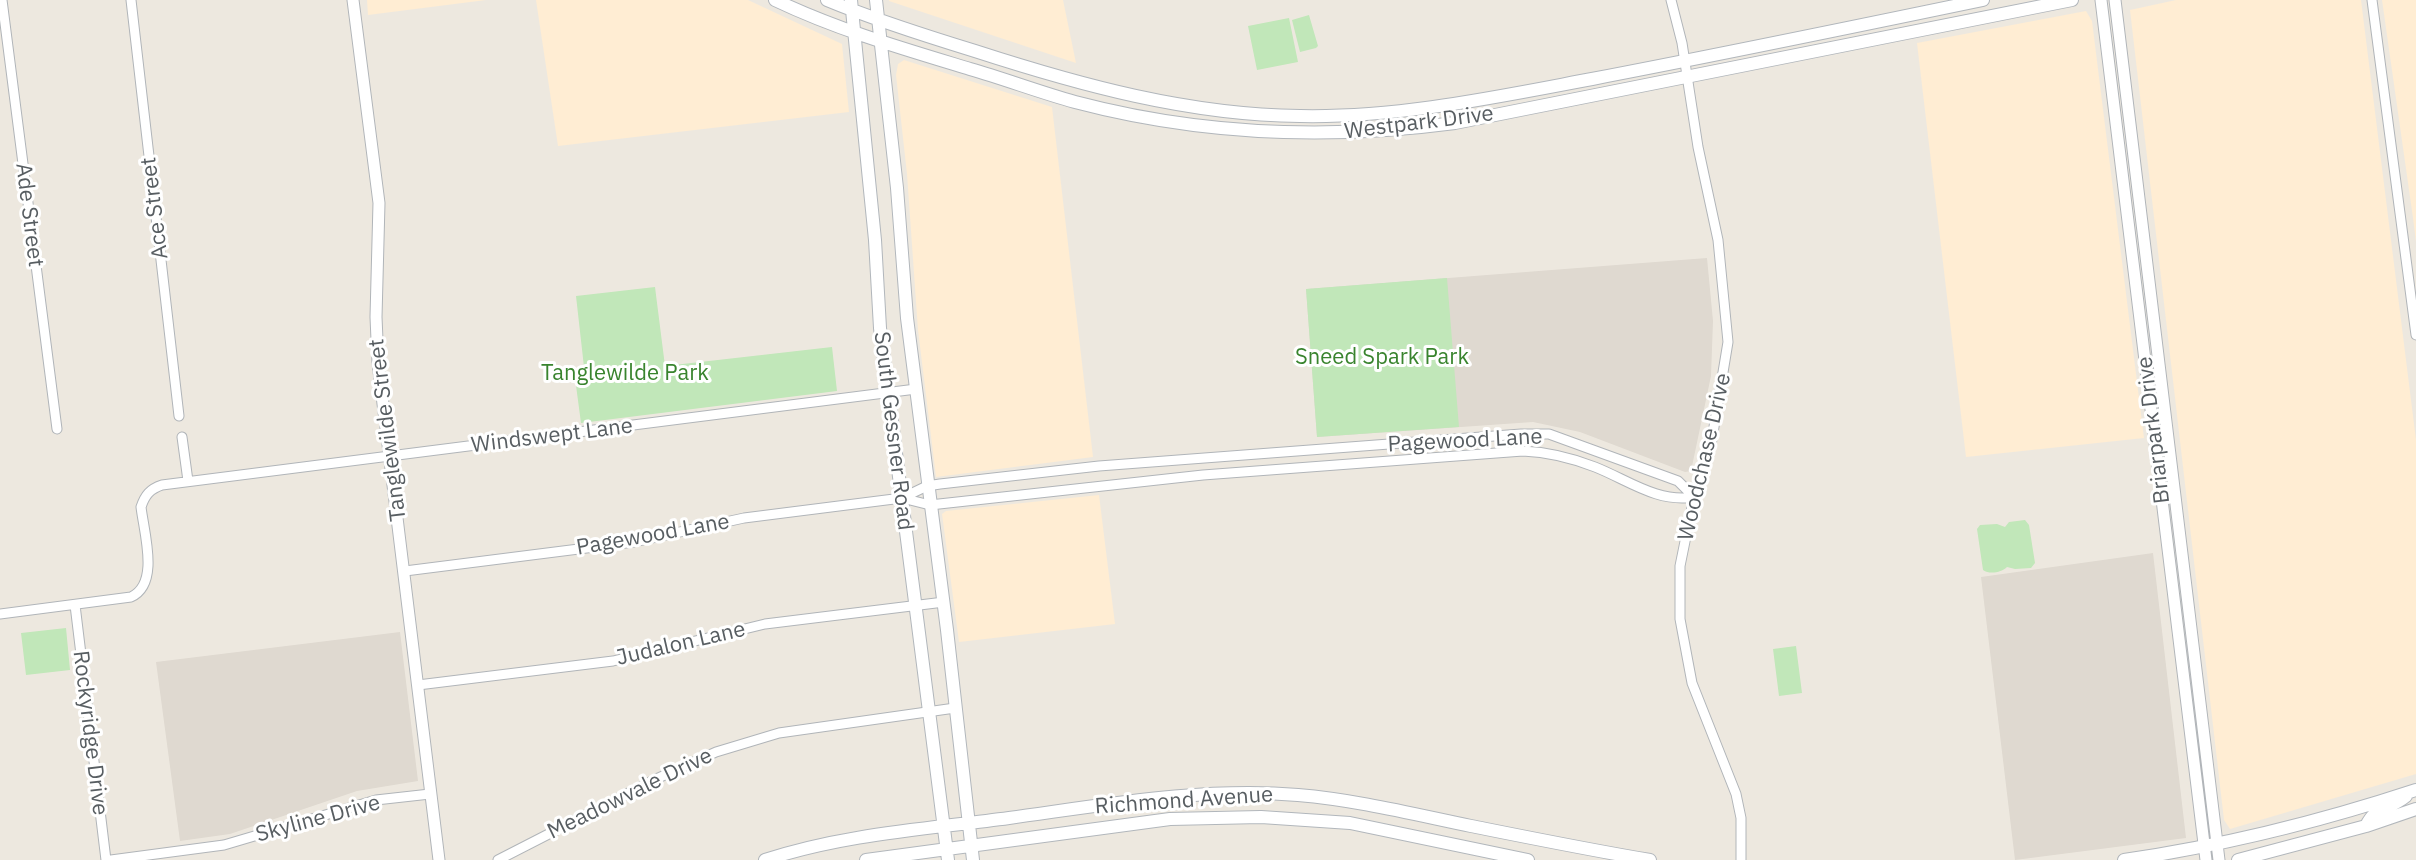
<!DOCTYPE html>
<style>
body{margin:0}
canvas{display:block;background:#ede8df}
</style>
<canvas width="2416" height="860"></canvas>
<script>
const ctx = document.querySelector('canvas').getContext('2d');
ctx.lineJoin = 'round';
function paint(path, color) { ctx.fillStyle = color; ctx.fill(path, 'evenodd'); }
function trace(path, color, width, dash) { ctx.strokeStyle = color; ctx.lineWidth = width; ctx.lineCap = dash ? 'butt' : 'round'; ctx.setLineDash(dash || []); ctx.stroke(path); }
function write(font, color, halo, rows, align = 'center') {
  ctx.font = font + ' "IBM Plex Sans",sans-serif'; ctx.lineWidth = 6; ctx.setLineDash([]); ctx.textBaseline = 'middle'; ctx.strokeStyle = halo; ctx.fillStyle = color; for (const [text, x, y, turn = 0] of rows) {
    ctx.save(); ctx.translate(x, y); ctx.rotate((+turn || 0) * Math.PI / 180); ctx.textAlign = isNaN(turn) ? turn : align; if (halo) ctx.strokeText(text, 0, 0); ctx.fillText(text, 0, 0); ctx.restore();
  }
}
const commercial = new Path2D(`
 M 367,0 L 486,0 L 368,15 Z
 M 536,0 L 748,0 L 842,44 L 849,112 L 558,146 Z
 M 889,0 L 1063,0 L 1076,63 L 889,1 Z
 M 2176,0 L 2361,0 L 2416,440 L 2416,774 L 2230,829 L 2224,820 L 2130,10 Z
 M 2382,0 L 2416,0 L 2416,242 L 2413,218 Z
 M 2086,11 L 2092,21 L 2144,438 L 1966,457 L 1917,43 Z
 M 904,60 L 1052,107 L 1093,457 L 936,477 L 918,330 L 907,174 L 896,75 L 898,64 Z
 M 1099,495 L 1115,624 L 959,642 L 942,514 L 946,511 Z`);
const education = new Path2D(`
 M 1707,258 L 1713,321 L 1711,376 L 1691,471 L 1685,472 L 1580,432 L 1533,422 L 1317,437 L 1306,289 Z
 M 2153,553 L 2186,838 L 2015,860 L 1981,577 Z
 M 400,632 L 418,781 L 357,791 L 230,834 L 180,841 L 156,662 Z`);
const green = new Path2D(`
 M 1309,15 L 1318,46 L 1316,48 L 1300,52 L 1292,20 Z
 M 1289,18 L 1298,62 L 1257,70 L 1248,26 Z
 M 1447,278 L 1459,427 L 1317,437 L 1306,289 Z
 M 655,287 L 665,366 L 832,347 L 837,391 L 581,423 L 575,378 L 585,376 L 576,296 Z
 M 2025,520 L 2029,525 L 2035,563 L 2031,568 L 2015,569 L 2007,567 C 2002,572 1990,575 1983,570 L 1977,529 L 1980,525 L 1997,524 L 2005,527 L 2009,522 Z
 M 66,628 L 70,670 L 26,675 L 21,633 Z
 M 1796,646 L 1802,693 L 1779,696 L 1773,649 Z`);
const minor = new Path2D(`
 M 2,0 L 57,429
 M 131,0 L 179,416
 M 1671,0 L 1682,43 L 1698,147 L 1718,240 L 1728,342 L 1711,445 L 1694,497 L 1680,566 L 1680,619 L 1692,683 L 1736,794 L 1741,818 L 1741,860
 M 2372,0 L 2416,335
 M 182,437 L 188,481
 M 902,498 L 930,505 L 1203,475 L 1523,451 C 1547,452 1572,458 1595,467 C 1628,480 1657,503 1694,497
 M 405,571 L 634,542 L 744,518 L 902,498 L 927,486 L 940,484 L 1099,466 L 1521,434 L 1549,434 L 1678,481 L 1694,497
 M 75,605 L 106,860
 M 0,614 L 131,597 C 160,584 144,533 141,507 C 145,495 150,489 162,485 L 916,389
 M 418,685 L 613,661 L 765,624 L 944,602
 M 111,860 L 224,845 L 376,800 L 430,794
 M 498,860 L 656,779 L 716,752 L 779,733 L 955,708`);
const tertiary = new Path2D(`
 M 353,0 L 379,203 L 376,317 L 378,363 L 439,860
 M 2101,0 L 2206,860
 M 2115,0 L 2219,860`);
const secondary = new Path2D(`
 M 775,0 C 838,30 904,49 970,69 C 1005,79 1039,92 1075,102 C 1200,135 1327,140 1455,123 L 2072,0
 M 827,0 C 875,20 926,36 975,51 C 1080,85 1189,115 1300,116 C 1398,118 1496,97 1592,79 C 1723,54 1853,27 1983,0
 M 851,0 L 875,240 L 880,328 L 948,860
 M 876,0 L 897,188 L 907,318 L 947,630 L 973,860
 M 2366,826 C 2375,806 2389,810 2406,796
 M 765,860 C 844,834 927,829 1009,818 C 1104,805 1202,787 1298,795 C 1357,800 1413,814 1471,826 C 1531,838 1590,850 1650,860
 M 866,860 L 1170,819 L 1261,817 L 1350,823 L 1528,860
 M 2124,860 C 2222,846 2322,821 2416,790
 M 2238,860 L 2366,826 L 2416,809`);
const streetNames = [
 ["Westpark Drive",1419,123,-7],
 ["Ace Street",155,208,-97],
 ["Ade Street",29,215,83],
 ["Tanglewilde Street",388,430,-97],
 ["Briarpark Drive",2154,430,-97],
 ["South Gessner Road",893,431,83],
 ["Windswept Lane",552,436,-7],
 ["Pagewood Lane",1465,441,-3],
 ["Woodchase Drive",1705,457,-77],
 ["Pagewood Lane",653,535,-10],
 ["Judalon Lane",681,644,-13],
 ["Rockyridge Drive",90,733,83],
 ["Meadowvale Drive",630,794,-26],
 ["Richmond Avenue",1184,801,-4],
 ["Skyline Drive",318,819,-15]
];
const parkNames = [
 ["Sneed Spark Park",1382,358],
 ["Tanglewilde Park",625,374]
];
paint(commercial, '#ffedd3');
paint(education, '#dfd9d0');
paint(green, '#c1e7b9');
trace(minor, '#b1b5b9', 11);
trace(tertiary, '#b1b5b9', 13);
trace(secondary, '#b2b7bc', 14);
trace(minor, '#fff', 9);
trace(tertiary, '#fff', 11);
trace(secondary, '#fff', 12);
write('22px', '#585e62', '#fff', streetNames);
write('22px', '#39842e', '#fff', parkNames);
</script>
